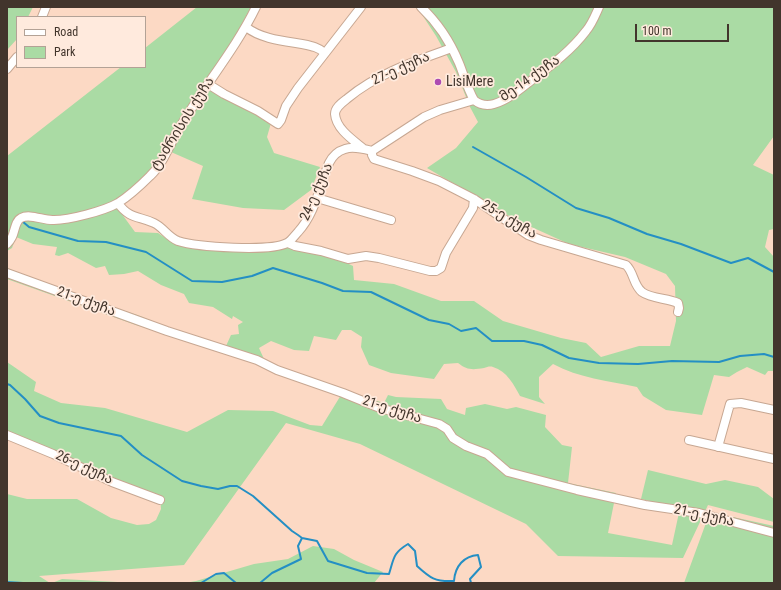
<!DOCTYPE html>
<meta charset="utf-8">
<style>
body{margin:0}
#map{position:relative;width:781px;height:590px;overflow:hidden;background:#fcd9c4;font-family:"Roboto Condensed",sans-serif}
canvas{display:block}
.frame{position:absolute;inset:0;border:8px solid #42352c;pointer-events:none}
.legend{position:absolute;left:16px;top:16px;width:130px;height:52px;box-sizing:border-box;background:#ffeadd;border:1px solid #b3a296;margin:0;padding:5px 7px;list-style:none;font-size:12px;color:#42352c}
.legend li{display:flex;align-items:center;gap:8px;height:20px}
.legend b{width:20px;border:1px solid #b3a296}
.scale{position:absolute;left:635px;top:24px;width:94px;height:18px;box-sizing:border-box;border:2px solid #42352c;border-top:0;padding-left:5px;font-size:12px;line-height:14px;white-space:nowrap;color:#42352c;-webkit-text-stroke:3px #ffeadd;paint-order:stroke}
</style>
<div id="map">
<canvas width="781" height="590"></canvas>
<div class="frame"></div>
<ul class="legend">
<li><b style="height:5px;background:#fff"></b>Road</li>
<li><b style="height:11px;background:#aadba4"></b>Park</li>
</ul>
<div class="scale">100 m</div>
</div>
<script>
const ctx = document.querySelector('canvas').getContext('2d');
ctx.lineJoin = 'round';
function paint(path, color) { ctx.fillStyle = color; ctx.fill(path, 'evenodd'); }
function trace(path, color, width, dash) { ctx.strokeStyle = color; ctx.lineWidth = width; ctx.lineCap = dash ? 'butt' : 'round'; ctx.setLineDash(dash || []); ctx.stroke(path); }
function write(font, color, halo, rows, align = 'center') {
  ctx.font = font + ' "Roboto Condensed","Noto Sans Georgian",sans-serif'; ctx.lineWidth = 3.5; ctx.setLineDash([]); ctx.textBaseline = 'middle'; ctx.strokeStyle = halo; ctx.fillStyle = color; for (const [text, x, y, turn = 0] of rows) {
    ctx.save(); ctx.translate(x, y); ctx.rotate((+turn || 0) * Math.PI / 180); ctx.textAlign = isNaN(turn) ? turn : align; if (halo) ctx.strokeText(text, 0, 0); ctx.fillText(text, 0, 0); ctx.restore();
  }
}
const green = new Path2D(`
 M 7,7 L 33,7 L 28,17 L 17,17 L 17,39 L 7,50 Z
 M 197,7 L 251,7 L 233,40 L 204,84 L 271,123 L 267,137 L 274,153 L 320,167 L 311,190 L 284,210 L 243,208 L 192,199 L 203,166 L 171,152 L 116,206 L 135,232 L 158,233 L 170,241 L 214,250 L 300,247 L 324,252 L 353,266 L 354,280 L 394,284 L 441,301 L 474,301 L 503,321 L 561,338 L 586,343 L 601,357 L 639,346 L 670,346 L 676,321 L 675,286 L 666,274 L 625,257 L 569,244 L 516,220 L 427,168 L 456,148 L 478,122 L 470,107 L 456,72 L 436,36 L 419,10 L 414,7 L 773,7 L 774,9 L 774,136 L 753,165 L 774,175 L 774,229 L 769,230 L 765,247 L 774,257 L 774,371 L 768,371 L 765,375 L 747,367 L 737,372 L 729,377 L 714,375 L 702,415 L 666,410 L 643,396 L 637,387 C 608,381 579,378 553,364 L 539,377 L 539,397 L 545,404 L 520,396 C 514,385 507,371 493,367 C 490,366 487,367 484,368 C 472,370 467,370 458,363 L 444,364 L 434,379 L 391,373 L 369,365 L 361,347 L 362,337 L 351,330 L 342,330 L 336,340 L 314,336 L 309,351 L 294,350 L 271,341 L 259,348 L 264,359 L 298,377 L 384,403 L 388,395 L 396,397 L 441,399 L 447,409 L 465,415 L 466,408 L 485,404 L 507,409 L 516,407 L 546,415 L 545,427 L 562,445 L 572,447 L 568,483 L 616,493 L 608,533 L 672,545 L 680,508 L 641,499 L 648,470 L 706,484 L 725,480 L 758,487 L 774,499 L 774,522 L 708,505 L 683,558 L 558,556 L 526,524 L 360,444 L 286,423 L 184,565 L 39,576 L 50,583 L 7,583 L 7,494 L 27,499 L 77,499 L 111,518 L 137,525 L 149,524 L 156,520 L 161,509 L 160,497 L 68,461 L 7,431 L 7,362 L 36,382 L 34,391 L 61,403 L 105,408 L 187,432 L 228,410 L 273,411 L 310,425 L 322,426 L 341,395 L 254,362 L 136,325 L 7,279 L 7,268 L 66,291 L 140,316 L 191,337 L 222,348 L 226,346 L 231,335 L 239,334 L 238,325 L 243,322 L 233,316 L 232,319 L 213,307 L 189,303 L 184,294 L 161,285 L 138,271 L 124,274 L 109,275 L 105,266 L 96,268 L 68,253 L 59,256 L 55,255 L 57,247 L 33,244 L 16,237 L 12,248 L 7,251 L 7,156 L 121,67 L 145,67 L 145,48 Z
 M 710,512 L 774,526 L 774,583 L 684,583 Z
 M 313,546 L 334,549 L 354,560 L 383,572 L 374,583 L 185,583 L 196,581 L 254,564 L 288,559 Z
 M 62,579 L 136,583 L 52,583 Z`);
const stream = new Path2D(`
 M 473,147 L 526,177 L 576,208 L 609,218 L 647,234 L 681,244 L 731,263 L 748,258 L 774,272
 M 22,221 L 29,227 L 78,241 L 106,242 L 146,252 L 192,281 L 222,282 L 252,276 L 273,268 L 322,283 L 343,291 L 371,292 L 429,320 L 449,324 L 461,331 L 476,328 L 492,341 L 524,341 L 542,345 L 569,358 L 599,363 L 638,364 L 672,361 L 719,362 L 740,356 L 764,354 L 774,357
 M 7,384 L 10,385 L 25,399 L 40,416 L 59,423 L 121,436 L 142,455 L 182,481 L 201,486 L 218,489 L 230,486 L 237,486 L 253,496 L 292,531 L 298,535 L 302,538
 M 7,582 L 23,583
 M 201,583 L 216,574 L 224,573 L 236,583
 M 260,583 L 272,573 L 301,559 L 298,546 L 302,538 L 317,541 L 328,561 L 367,573 L 389,574 C 394,558 393,553 408,544 L 415,551 L 417,566 C 430,578 435,582 454,581 C 455,566 464,556 478,555 L 481,567 L 470,579 L 471,583`);
const minor = new Path2D(`
 M 421,7 C 438,23 450,41 459,63 C 464,75 467,88 474,100 C 480,105 487,106 494,104 C 507,100 518,91 528,83 C 549,67 570,52 586,31 C 592,24 595,16 599,7
 M 42,17 L 46,7
 M 246,27 C 261,39 284,41 302,44 C 312,46 318,47 325,53
 M 7,69 L 17,57
 M 208,84 L 224,94 L 258,111 L 278,124 L 281,120 L 286,106 L 298,88 L 361,7
 M 364,149 C 353,140 336,129 335,114 C 335,107 343,102 348,98 C 378,73 416,61 452,48
 M 372,151 L 372,155 L 374,159 L 412,171 L 439,181 L 474,199 L 528,235 L 541,240 L 626,265 C 634,272 633,285 642,292 C 652,299 667,298 678,303 L 679,308 L 678,312
 M 317,198 L 391,220
 M 118,203 C 129,219 139,216 154,223 C 163,227 168,237 178,241 C 197,247 270,252 287,243 C 291,241 295,235 298,232 C 316,212 319,187 329,163 C 332,157 338,151 345,149 C 353,146 364,149 372,151 L 424,117 L 440,110 L 474,100
 M 288,243 L 295,246 L 321,251 L 348,259 L 366,256 L 379,258 L 430,271 L 436,271 L 441,268 L 446,253 L 473,208 L 474,199
 M 7,244 C 9,242 11,239 12,237 C 15,231 15,221 21,218 C 30,213 44,221 54,220 C 69,220 104,211 118,203 C 129,196 141,185 150,176 C 164,163 170,143 180,127 C 204,86 235,50 256,7
 M 7,273 L 167,331 L 257,360 L 277,370 L 343,393 L 380,408 L 439,424 L 447,429 L 453,438 L 466,446 L 487,454 L 508,472 L 577,490 L 645,505 L 699,513 L 774,533
 M 7,435 L 53,454 L 112,482 L 160,500
 M 689,440 L 774,459
 M 718,447 L 730,404 L 741,403 L 774,410`);
const markers = [
 [438,82,4,"#ad4bb2"]
];
const streetNames = [
 ["27-ე ქუჩა",401,69,-24],
 ["მე-14 ქუჩა",530,79,-35],
 ["ტაძრისის ქუჩა",183,124,-58],
 ["24-ე ქუჩა",317,192,-66],
 ["25-ე ქუჩა",509,220,31],
 ["21-ე ქუჩა",86,302,20],
 ["21-ე ქუჩა",392,410,18],
 ["26-ე ქუჩა",84,468,25],
 ["21-ე ქუჩა",704,516,12]
];
const poiNames = [
 ["LisiMere",446,82]
];
paint(green, '#aadba4');
trace(stream, '#248fc4', 2);
trace(minor, '#c7a792', 10);
trace(minor, '#fff', 8);
for (const [x, y, r, color] of markers) { const dot = new Path2D(); dot.arc(x, y, r, 0, 2 * Math.PI); ctx.fillStyle = color; ctx.fill(dot); trace(dot, '#ffeadd', 1.5); }
write('14px', '#42352c', '#ffeadd', streetNames);
write('14px', '#42352c', '#ffeadd', poiNames, 'left');
</script>
